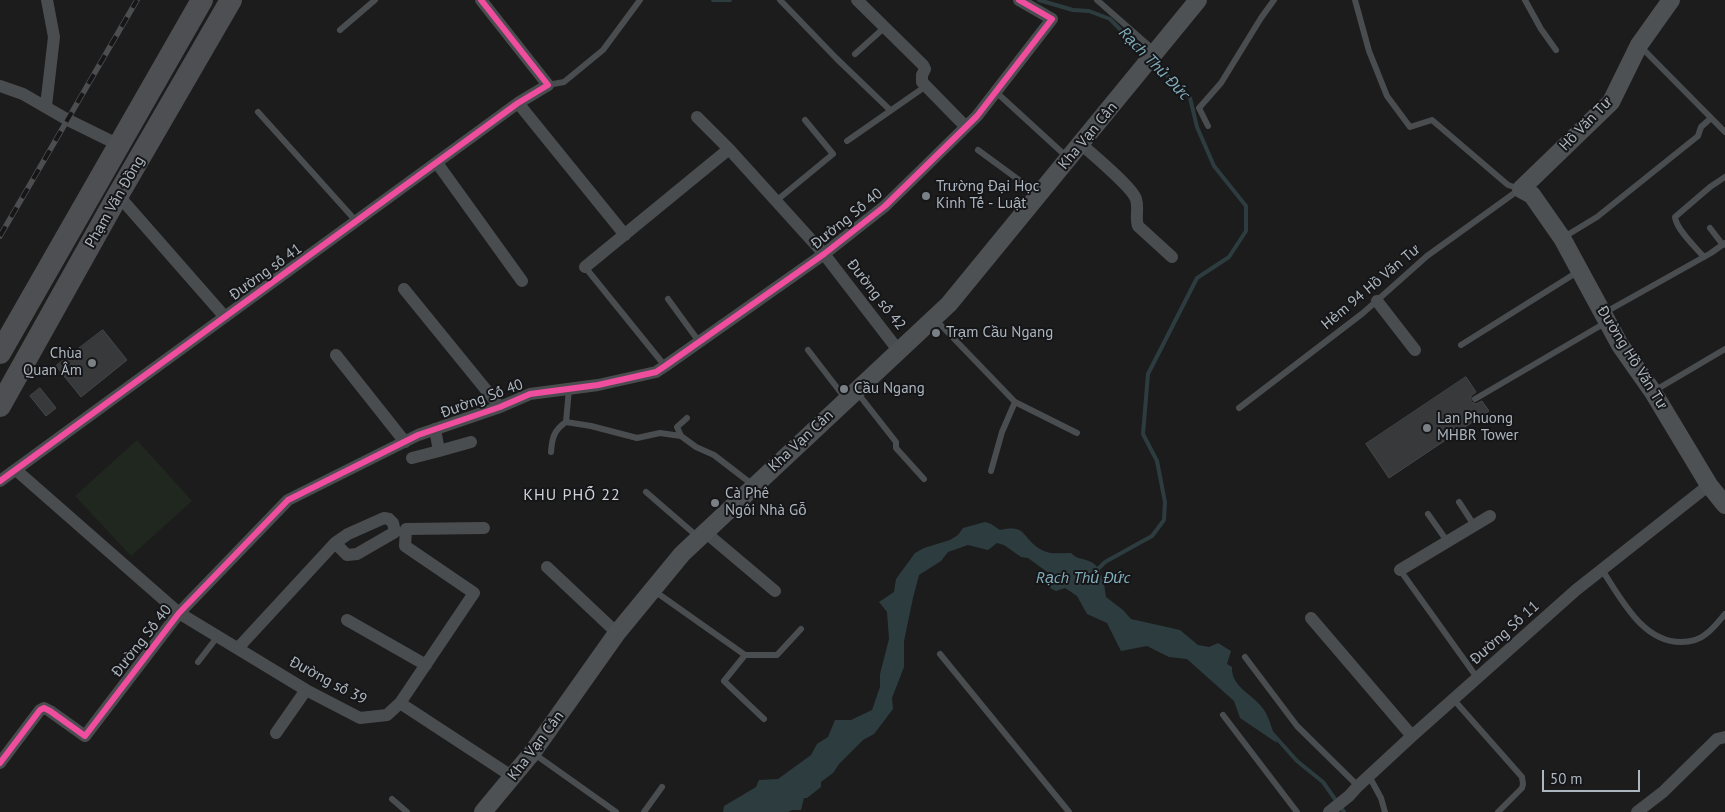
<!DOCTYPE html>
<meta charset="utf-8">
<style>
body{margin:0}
#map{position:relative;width:1725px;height:812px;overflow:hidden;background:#1c1c1c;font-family:"PT Sans",sans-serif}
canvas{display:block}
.scale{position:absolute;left:1542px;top:770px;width:98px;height:22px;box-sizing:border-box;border:2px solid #acb6be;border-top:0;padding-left:6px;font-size:15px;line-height:18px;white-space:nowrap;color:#acb6be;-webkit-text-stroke:4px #161619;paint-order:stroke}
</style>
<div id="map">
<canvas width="1725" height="812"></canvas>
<div class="scale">50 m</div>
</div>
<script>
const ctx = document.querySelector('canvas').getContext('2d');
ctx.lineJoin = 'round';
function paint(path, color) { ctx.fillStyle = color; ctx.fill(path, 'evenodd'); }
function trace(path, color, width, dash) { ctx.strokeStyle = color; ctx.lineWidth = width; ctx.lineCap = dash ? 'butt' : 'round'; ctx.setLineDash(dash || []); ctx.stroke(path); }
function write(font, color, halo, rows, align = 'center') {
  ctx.font = font + ' "PT Sans",sans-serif'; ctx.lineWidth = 4; ctx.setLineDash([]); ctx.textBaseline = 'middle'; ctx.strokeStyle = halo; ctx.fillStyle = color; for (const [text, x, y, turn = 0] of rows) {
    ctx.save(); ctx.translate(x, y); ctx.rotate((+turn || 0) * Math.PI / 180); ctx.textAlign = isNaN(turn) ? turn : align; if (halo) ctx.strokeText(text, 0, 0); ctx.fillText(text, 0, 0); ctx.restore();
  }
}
const green = new Path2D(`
 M 137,440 L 192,501 L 131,556 L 75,496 Z`);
const water = new Path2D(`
 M 985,522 L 991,524 L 1000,530 C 1027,524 1021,537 1040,549 C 1050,555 1059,553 1071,553 C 1076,558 1079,558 1086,560 C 1102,564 1104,582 1106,597 L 1123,610 L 1131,619 L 1180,630 L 1198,645 L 1209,647 L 1218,643 L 1231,651 L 1227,664 L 1232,667 C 1231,688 1254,694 1264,710 C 1270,719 1273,733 1277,743 L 1240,718 L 1234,701 L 1187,659 L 1169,657 L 1147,646 L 1121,651 L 1107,623 L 1087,614 L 1077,596 L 1065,588 L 1056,591 L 1050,588 L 1050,574 L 1028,558 L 1021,557 L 1004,545 L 997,543 L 988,550 L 968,545 L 948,552 L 941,561 L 919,575 L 913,598 L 904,641 L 904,667 L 892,698 L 893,709 L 874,734 L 863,740 L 839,764 L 833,773 L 821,782 L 821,787 L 807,798 L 804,798 L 801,810 L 792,810 L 788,812 L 723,812 L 724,806 L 756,787 L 759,780 L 778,779 L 811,755 L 817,744 L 828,737 L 835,720 L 851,720 L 872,710 L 880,687 L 880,674 L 889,639 L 887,612 L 879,602 L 894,592 L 896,579 L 915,553 L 924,548 L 950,540 L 958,535 L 963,528 Z`);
const stream = new Path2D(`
 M 713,0 L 730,0
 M 1039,0 L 1073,10 L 1089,11 L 1110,19 L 1146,56
 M 1095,572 L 1105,562 L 1152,536 L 1164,520 L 1165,502 L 1157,461 L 1143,434 L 1148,374 L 1197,278 L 1229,257 L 1246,231 L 1246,206 L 1214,166 L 1197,127 L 1190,98 L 1153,62
 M 1272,733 L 1297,761 L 1323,782 L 1344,812`);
const building = new Path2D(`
 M 103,330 L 127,360 L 81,397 L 56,366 Z
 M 1466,377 L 1476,392 L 1471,396 L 1471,402 L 1476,404 L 1482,401 L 1489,411 L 1389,478 L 1366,444 Z
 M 40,388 L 56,408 L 46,416 L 30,396 Z`);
const lane = new Path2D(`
 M 780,0 L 836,58 L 890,110
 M 1097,0 L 1154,50
 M 1355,0 L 1369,51 L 1387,96 L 1410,127 L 1432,120 L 1508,185 L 1520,189
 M 1525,0 L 1541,29 L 1556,50
 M 340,30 L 375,0
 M 1640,46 L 1725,132
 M 855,54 L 885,27
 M 548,85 L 564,82 L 603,50 L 640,0
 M 996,92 L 1067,157
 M 258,112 L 356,221
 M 1208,126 L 1199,108 L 1221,83 L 1261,18 L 1274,0
 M 847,141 L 926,86
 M 978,150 L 1038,194
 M 776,201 L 833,154 L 805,120
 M 1710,228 L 1723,245
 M 1564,237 L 1597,217 L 1698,136 L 1701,127 L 1711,118
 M 1704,257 C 1696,248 1676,229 1675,217 L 1710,187 L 1725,177
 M 585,267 L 665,366
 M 668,299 L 700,343
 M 1604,313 L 1711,253 L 1725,243
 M 935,319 L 1015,402 L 1077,433
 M 1461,345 L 1579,271
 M 808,350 L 845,398
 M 569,389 L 566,422 L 591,426 L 637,438 L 660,433 L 681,436 L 696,447 L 714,455 L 753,485
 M 856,391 L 896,442 L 896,448 L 924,479
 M 1654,391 L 1725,349
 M 1475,399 L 1605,323
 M 1239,408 L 1363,313 L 1427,256 L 1520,189
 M 681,436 L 677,427 L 687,418
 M 551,452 C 552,438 554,430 566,422
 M 991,471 L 1002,432 L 1015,402
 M 646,492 L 698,537
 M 1459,502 L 1474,525
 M 1428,514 L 1447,541
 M 1400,570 L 1478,679
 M 1602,570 C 1621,598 1642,642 1681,642 C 1690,642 1699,640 1706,634 C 1713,629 1719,621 1725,614
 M 653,590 L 745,655 L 724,681 L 764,719
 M 940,654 L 1069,812
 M 745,655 L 777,655 L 801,629
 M 1245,657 L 1297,726 L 1358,786
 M 198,662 L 218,636
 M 1454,700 L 1522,777 L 1523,784 L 1522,788 L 1498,812
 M 1223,715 L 1297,812
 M 533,753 L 616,812
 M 1369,776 L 1381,798 L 1385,812
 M 392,799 L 407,812
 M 644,812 L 662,787`);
const street = new Path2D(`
 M 857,0 L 923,65 L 925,69 L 922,75 L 922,82 L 966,127
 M 0,86 L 23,94 L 68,120 L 119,145
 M 518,103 L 625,235
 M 46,106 L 54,37 L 47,0
 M 697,117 L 729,149 L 824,254 L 898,350
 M 1081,144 C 1092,154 1132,187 1136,199 C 1139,208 1135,218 1138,226 L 1172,257
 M 437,163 L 522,281
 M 118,195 L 225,317
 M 585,267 L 729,149
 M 404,289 L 500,407
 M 1377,301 L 1415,350
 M 336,355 L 405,442
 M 439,451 L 471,442
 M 412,458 L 439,451 L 435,429
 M 16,470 L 179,613 L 306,690 L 360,718 L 387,715 L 400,703 L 513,777
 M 0,481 L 518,103 L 548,85 L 481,0
 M 705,532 L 775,591
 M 547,567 L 617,633
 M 1400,570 L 1490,516
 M 1311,618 L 1412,736
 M 347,620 L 426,665
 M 238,648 L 335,543 L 348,534 L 384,518 L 389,519 L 393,523 L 395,532 L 357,554 L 347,555 L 335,543
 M 400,703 L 474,593 L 405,546 L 406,529 L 484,528
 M 276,733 L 306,690
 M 0,763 L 40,710 L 44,708 L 50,711 L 85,736 L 179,613 L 288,500 L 418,435 L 500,407 L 530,394 L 598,385 L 656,372 L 665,366 L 824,254 L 885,206 L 977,116 L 1052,19 L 1019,0
 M 1329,812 L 1349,796 L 1358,786 L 1412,736 L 1576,590 L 1709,485
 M 1637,812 L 1663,792 L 1717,739 L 1725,737`);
const secondary = new Path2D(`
 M 1671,0 L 1639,45 L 1611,102 L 1521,189 L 1532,195 L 1562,238 L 1620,345 L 1653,392 L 1709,485 L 1725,505
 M 483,812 L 532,753 L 617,633 L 682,554 L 949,304 L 1198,0`);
const highway = new Path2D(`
 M 0,353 L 202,0
 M 0,406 L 118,195 L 231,0`);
const rail = new Path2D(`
 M 0,236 L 137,0`);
const cycleway = new Path2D(`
 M 0,481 L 518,103 L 548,85 L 481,0
 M 0,763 L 40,710 L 44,708 L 50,711 L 85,736 L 179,613 L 288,500 L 418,435 L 500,407 L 530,394 L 598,385 L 656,372 L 665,366 L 824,254 L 885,206 L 977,116 L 1052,19 L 1019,0`);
const markers = [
 [926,196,5,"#7a8085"],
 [936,333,5,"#7a8085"],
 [92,363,5,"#7a8085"],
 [844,389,5,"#7a8085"],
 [1427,428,5,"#7a8085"],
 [715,503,5,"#7a8085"]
];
const streetNames = [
 ["Hồ Văn Tư",1586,124,-46],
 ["Kha Vạn Cân",1088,136,-50],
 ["Phạm Văn Đồng",115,202,-60],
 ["Đường Số 40",847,219,-39],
 ["Đường số 41",266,272,-36],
 ["Hẻm 94 Hồ Văn Tư",1371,287,-40],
 ["Đường số 42",876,295,52],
 ["Đường Hồ Văn Tư",1632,358,58],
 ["Đường Số 40",482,399,-20],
 ["Kha Vạn Cân",801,441,-43],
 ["Đường Số 11",1505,633,-42],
 ["Đường Số 40",142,641,-52],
 ["Đường số 39",328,681,28],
 ["Kha Vạn Cân",536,746,-53]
];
const poiNames = [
 ["Trường Đại Học",936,187],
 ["Kinh Tế - Luật",936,204],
 ["Trạm Cầu Ngang",946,333],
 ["Chùa",82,354,"right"],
 ["Quan Âm",82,371,"right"],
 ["Cầu Ngang",854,389],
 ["Lan Phuong",1437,419],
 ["MHBR Tower",1437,436],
 ["Cà Phê",725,494],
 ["Ngôi Nhà Gỗ",725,511]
];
const waterNames = [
 ["Rạch Thủ Đức",1154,64,46],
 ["Rạch Thủ Đức",1083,578]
];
const neighbourhoodNames = [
 ["KHU PHỐ 22",572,495]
];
paint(green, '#1f271f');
paint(water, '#2d3c3f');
trace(stream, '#2d3c3f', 4);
paint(building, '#38393b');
trace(building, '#444748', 1);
trace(lane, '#4a4d4f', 6);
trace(street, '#4a4d4f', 12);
trace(secondary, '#4e5153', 18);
trace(highway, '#4d4f52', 22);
trace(rail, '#4b4d4e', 5.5);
trace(rail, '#161619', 4, [11]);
trace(cycleway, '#ef4d9e', 6);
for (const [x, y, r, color] of markers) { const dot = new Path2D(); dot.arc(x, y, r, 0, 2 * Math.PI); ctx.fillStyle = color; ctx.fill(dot); trace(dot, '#161619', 2); }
write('15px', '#acb6be', '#161619', streetNames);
write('15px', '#acb6be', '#161619', poiNames, 'left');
write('italic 16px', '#81adbb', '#161619', waterNames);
ctx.letterSpacing = '1px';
write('16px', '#ced3d9', '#161619', neighbourhoodNames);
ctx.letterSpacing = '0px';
</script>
